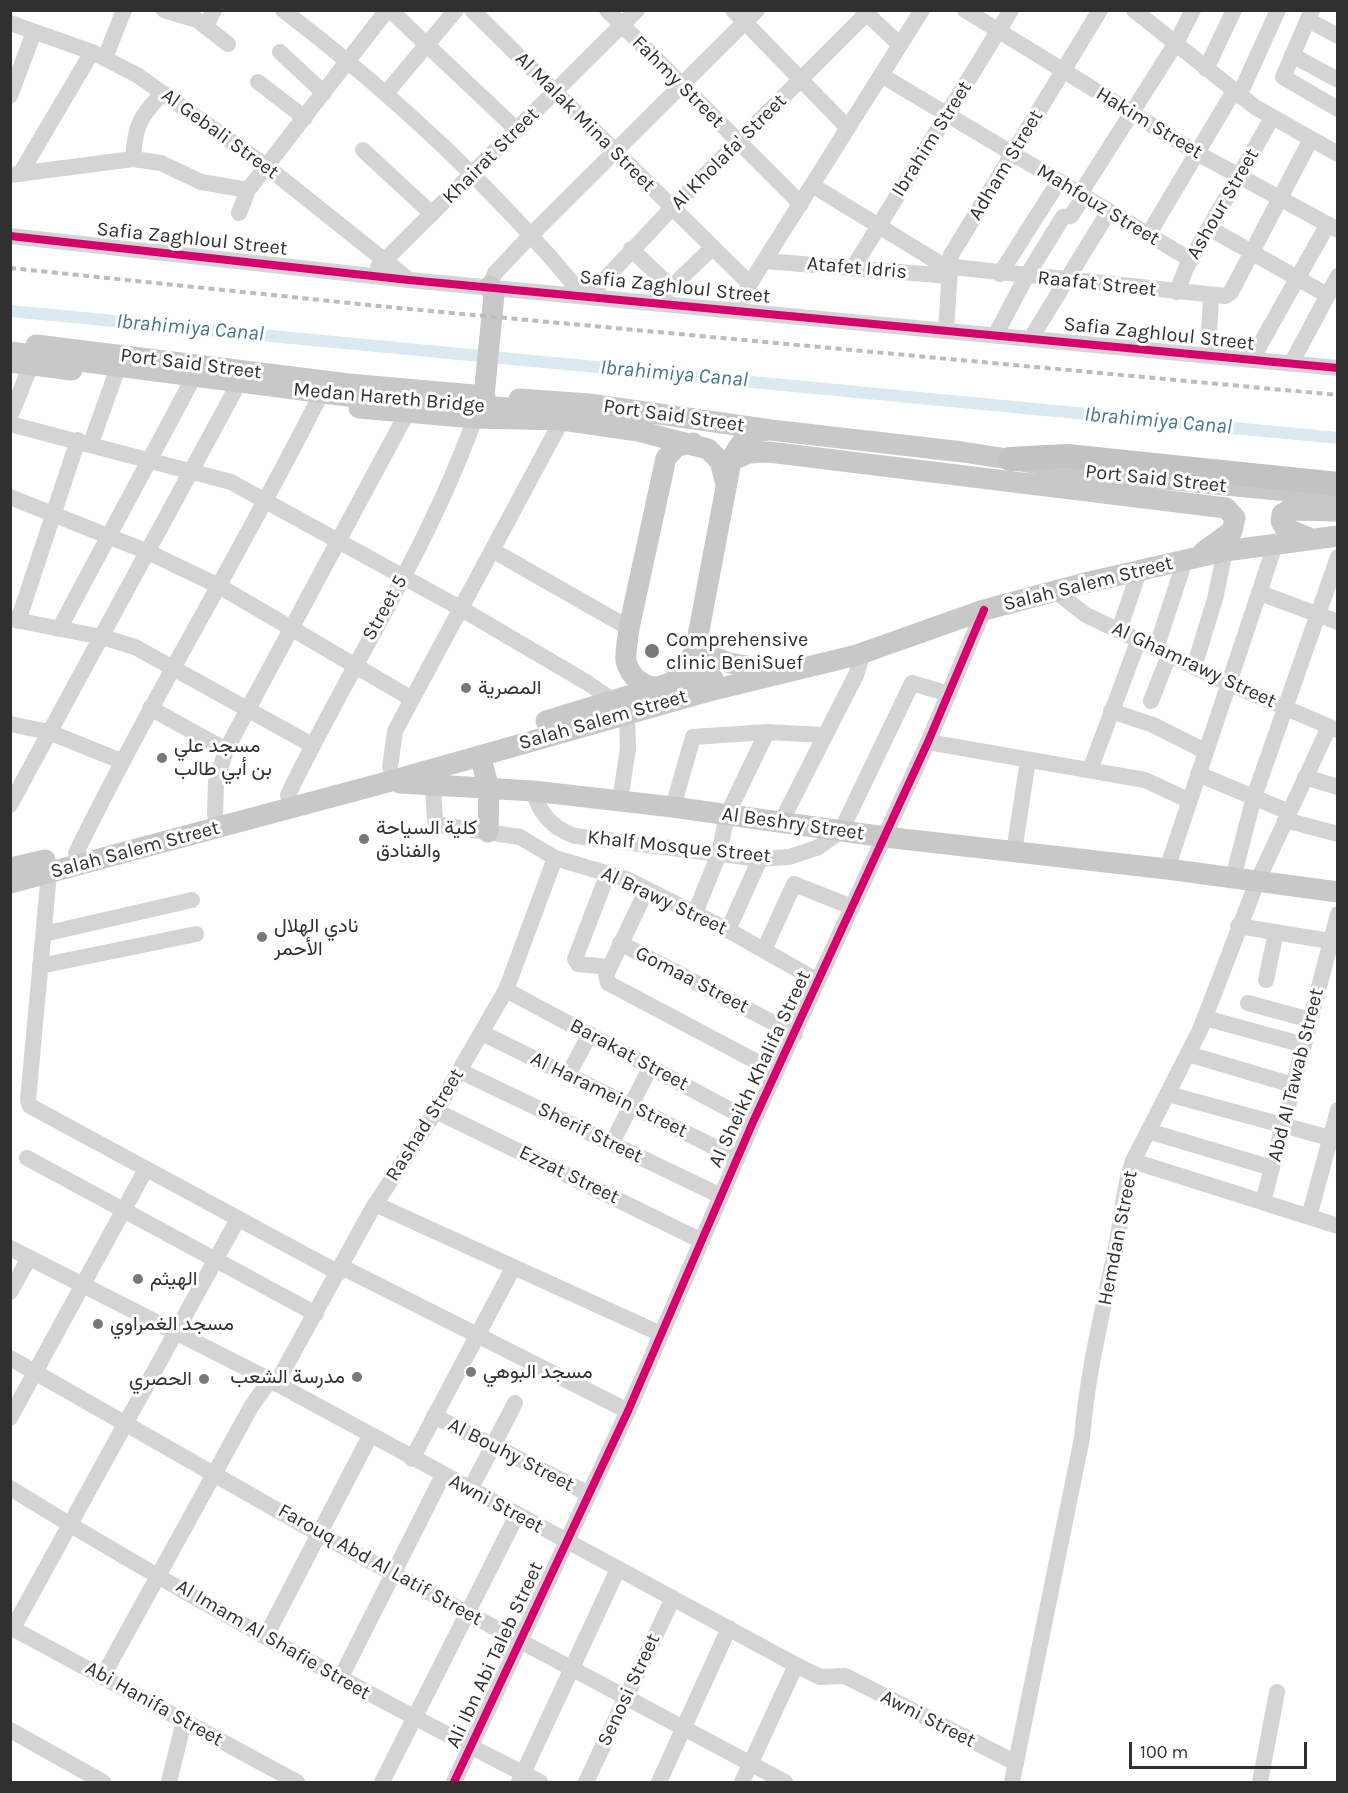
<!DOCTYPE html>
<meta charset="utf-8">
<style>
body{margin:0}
#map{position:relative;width:1348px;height:1793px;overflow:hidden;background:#fff;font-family:Karla,sans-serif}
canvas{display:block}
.frame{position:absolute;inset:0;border:12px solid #303030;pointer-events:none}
.scale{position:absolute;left:1129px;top:1742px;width:178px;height:27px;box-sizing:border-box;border:3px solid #303030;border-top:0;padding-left:8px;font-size:18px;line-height:21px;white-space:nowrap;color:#303030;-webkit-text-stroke:4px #fff;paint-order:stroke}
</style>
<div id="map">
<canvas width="1348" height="1793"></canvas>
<div class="frame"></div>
<div class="scale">100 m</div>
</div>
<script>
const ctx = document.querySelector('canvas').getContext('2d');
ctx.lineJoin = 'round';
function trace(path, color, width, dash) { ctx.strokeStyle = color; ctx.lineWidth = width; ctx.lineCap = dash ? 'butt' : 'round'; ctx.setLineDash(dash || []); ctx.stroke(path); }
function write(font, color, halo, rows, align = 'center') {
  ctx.font = font + ' Karla,Vazirmatn,sans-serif'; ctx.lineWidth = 6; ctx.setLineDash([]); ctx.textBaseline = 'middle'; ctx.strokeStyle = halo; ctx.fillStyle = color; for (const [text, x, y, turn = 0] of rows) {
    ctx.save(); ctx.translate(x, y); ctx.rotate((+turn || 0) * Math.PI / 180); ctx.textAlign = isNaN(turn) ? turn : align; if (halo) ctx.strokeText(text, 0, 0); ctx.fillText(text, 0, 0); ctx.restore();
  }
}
const canal = new Path2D(`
 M 10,311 L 1338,438`);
const minor = new Path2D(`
 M 164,10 L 197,20 L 228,44
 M 283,10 C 393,94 493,187 582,294
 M 390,10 L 517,130
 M 472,10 L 750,284
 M 607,10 L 801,204
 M 733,10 L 848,128
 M 863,10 L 900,45
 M 965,10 L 1197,153 L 1338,230
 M 1134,10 L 1255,107 L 1338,154
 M 1312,10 L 1283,77 L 1338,109
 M 1308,20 L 1338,36
 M 10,23 L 92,52 L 137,75 L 266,166 L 409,280
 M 206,26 L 214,10
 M 280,52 L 324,93
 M 1292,55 L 1338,80
 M 105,58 L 124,10
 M 1206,69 L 1234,10
 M 881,75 L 1191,260
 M 258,82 L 305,118
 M 387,92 L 456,10
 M 10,96 L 34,32
 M 1239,96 L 1278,10
 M 363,150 L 432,214
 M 133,159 C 135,125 140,116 163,93
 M 20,174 L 92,52
 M 10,175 L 133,159 L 161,163 L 201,182 L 248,190
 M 812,185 L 944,266 L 1225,296 L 1231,292 L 1311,139
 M 1080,194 L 1176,43 L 1193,10
 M 239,213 L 248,190 L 387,10
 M 1209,228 L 1327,295
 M 1148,235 L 1234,91
 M 10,236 L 409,280 L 1338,368
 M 631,249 L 671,287
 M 765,261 L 949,276
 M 378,267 L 637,10
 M 853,268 L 1011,10
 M 1000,274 L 1059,181
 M 490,286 L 495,273 L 532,234 L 757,10
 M 1177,292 L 1186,268 L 1272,118
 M 589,296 L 672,208 L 870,10
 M 657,301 L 712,248
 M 734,309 L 922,10
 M 946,330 L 951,255 L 1100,10
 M 996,334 L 1026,277 L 1063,217 L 1071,216 L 1084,196
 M 1031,338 L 1109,211
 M 1208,355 L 1211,295
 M 1252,359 L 1328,224
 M 1291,364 L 1338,276
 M 10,417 L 31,365
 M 10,424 L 231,482 L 460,608 L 586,682 L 614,701
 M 91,443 L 115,376
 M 10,497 L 148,552 L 219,586 L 412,699
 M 492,550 L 629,628
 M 1055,591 L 1086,615 L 1230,684 L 1337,730
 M 1260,593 L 1338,622
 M 10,619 L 102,637 L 135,647 L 312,745
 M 18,621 L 78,440
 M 59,629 L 189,386
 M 1119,630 L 1140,569
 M 1156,649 L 1185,560
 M 1194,667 L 1215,599 L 1225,551
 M 1151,701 L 1169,655
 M 150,708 L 226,750
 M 1111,711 L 1153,725 L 1205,751
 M 10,724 L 49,732 L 121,761
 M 928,742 L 1145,780 L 1188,800
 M 390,767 L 395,731 L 562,420
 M 1090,770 L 1139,639
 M 1198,774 L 1289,812
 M 1305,777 L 1338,787
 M 433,786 L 435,820 L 440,825 L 520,837 L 555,858 L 626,879 L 728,930 L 818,981
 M 533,791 C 540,814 552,828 575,836 L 760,859 L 789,857 L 817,848 L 841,831 L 912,683 L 949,694
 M 288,795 C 349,668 428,550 475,418
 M 620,801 L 628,748 L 627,715
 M 10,805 L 234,392
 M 673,807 L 693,737 L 767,732 L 825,735
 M 215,815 L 216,782 L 226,750 L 407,413
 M 1285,820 L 1338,834
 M 781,822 L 856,675 L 860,663 L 857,655
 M 1014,852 L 1028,760
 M 76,853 C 151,700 240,554 317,402
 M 1167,869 L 1276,542
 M 49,873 L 28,1100 L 30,1106 L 339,1273
 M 608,873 L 575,959 L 578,964 L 609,967
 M 1233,878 L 1254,797 L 1338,557
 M 647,889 L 606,975 L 608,983 L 776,1072
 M 695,913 L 719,854 L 727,815 L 767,732
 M 1238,926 L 1330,941
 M 728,930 L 760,859
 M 44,934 L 192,900
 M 620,943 L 795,1034
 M 764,950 L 794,884 L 852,907
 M 40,966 L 196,934
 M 1266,980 L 1276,932
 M 506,990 L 753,1122
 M 1248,1003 L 1310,1020
 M 1205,1018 L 1304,1045
 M 482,1033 L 737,1158
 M 1188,1054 L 1293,1085
 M 460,1071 L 721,1196
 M 568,1075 L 590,1034
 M 1168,1094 L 1330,1138
 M 436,1111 L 702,1241
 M 1148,1131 L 1272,1168
 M 612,1143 L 651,1066
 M 27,1158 L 316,1314
 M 1133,1161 L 1338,1226
 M 1263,1202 L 1338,914
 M 375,1204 L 661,1334
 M 1309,1217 L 1338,1110
 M 10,1248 L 270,1380 L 796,1665 L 820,1677 L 845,1676 L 1016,1763
 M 342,1267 L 628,1411
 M 10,1292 L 29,1258
 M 10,1358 L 319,1534 L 785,1782
 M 276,1384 L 371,1211 L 436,1111 L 506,990 L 555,858
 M 434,1416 L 589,1494
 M 10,1418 L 146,1169
 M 412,1459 L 513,1268
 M 10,1488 C 182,1594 360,1691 540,1782
 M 470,1490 L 515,1403
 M 10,1627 L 297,1782
 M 13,1628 L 238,1219
 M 266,1636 L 370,1436
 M 103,1676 L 251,1407 L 270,1380
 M 340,1679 L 443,1475
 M 10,1730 L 103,1782
 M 169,1782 L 184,1721
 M 382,1782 L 517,1515
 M 454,1782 L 628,1411 L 753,1122 L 928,742 L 984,610
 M 519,1782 L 618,1569
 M 586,1782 L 673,1598
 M 659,1782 L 729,1628
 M 742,1782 L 796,1665
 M 1012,1782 L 1082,1438 C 1087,1374 1103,1310 1116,1247 C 1122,1218 1123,1188 1133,1161 L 1200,1030 L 1257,882 L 1329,727
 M 1260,1782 L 1277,1692`);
const major = new Path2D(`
 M 36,345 L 349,384 L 485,396
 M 10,362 L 72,370
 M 484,396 L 494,295 L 490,286
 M 519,399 L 589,404 L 771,430 L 963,452 L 1084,471 L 1338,496
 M 359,408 L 475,418 L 562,420 L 638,431 L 708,449 L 720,461 L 726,485
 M 693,443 L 677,446 L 666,458 L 629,628 C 628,639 625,651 626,661 C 628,669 632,676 639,681 C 667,702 692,665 697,641 L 731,461 C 738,444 748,432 768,430
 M 731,461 L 749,453 L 769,452 L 1226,508 L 1235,518 L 1232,531 L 1203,552
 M 1309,538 L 1285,528 L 1281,521 L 1282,514 L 1289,510 L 1338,511
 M 697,641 C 718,669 749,665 780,670
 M 546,721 L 703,673 L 713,679 L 713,690
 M 480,756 L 489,788 L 488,832
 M 400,783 L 533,791 L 673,807 L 885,837 L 1167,869 L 1338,892
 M 10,868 L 45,860
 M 10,883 L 391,781 L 713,690 L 857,655 L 984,610 L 1089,582 L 1225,551 L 1338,536`);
const highway = new Path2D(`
 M 1010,459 L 1067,456 L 1338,484`);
const rail = new Path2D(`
 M 10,268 L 398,308 L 1338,395`);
const majorBridge = new Path2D(`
 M 10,352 L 378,400 L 543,410`);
const cycleway = new Path2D(`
 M 10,236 L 409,280 L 1338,368
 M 454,1782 L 628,1411 L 753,1122 L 928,742 L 984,610`);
const markers = [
 [652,651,8,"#787878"],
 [466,688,6,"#787878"],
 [162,758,6,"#787878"],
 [364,839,6,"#787878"],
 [262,937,6,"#787878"],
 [138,1279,6,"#787878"],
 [98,1324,6,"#787878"],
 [471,1372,6,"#787878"],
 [357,1377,6,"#787878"],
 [204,1379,6,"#787878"]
];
const streetNames = [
 ["Fahmy Street",678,82,45],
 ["Al Malak Mina Street",585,122,45],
 ["Hakim Street",1149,123,31],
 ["Al Gebali Street",220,134,36],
 ["Ibrahim Street",932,139,-58],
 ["Al Kholafa' Street",729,152,-45],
 ["Khairat Street",491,156,-45],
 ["Adham Street",1006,165,-59],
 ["Ashour Street",1223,204,-60],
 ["Mahfouz Street",1098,205,31],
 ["Safia Zaghloul Street",192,239,6],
 ["Atafet Idris",857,268,5],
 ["Raafat Street",1097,284,6],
 ["Safia Zaghloul Street",675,287,6],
 ["Safia Zaghloul Street",1159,334,6],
 ["Port Said Street",191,364,7],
 ["Medan Hareth Bridge",389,398,5],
 ["Port Said Street",674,416,8],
 ["Port Said Street",1156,479,6],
 ["Salah Salem Street",1088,584,-14],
 ["Street 5",385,608,-61],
 ["Al Ghamrawy Street",1194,665,25],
 ["Salah Salem Street",603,720,-16],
 ["Al Beshry Street",793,824,8],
 ["Khalf Mosque Street",679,847,6],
 ["Salah Salem Street",135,850,-15],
 ["Al Brawy Street",664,901,25],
 ["Gomaa Street",692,980,27],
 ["Barakat Street",629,1055,28],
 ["Al Sheikh Khalifa Street",760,1069,-65],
 ["Abd Al Tawab Street",1296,1075,-76],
 ["Al Haramein Street",609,1095,26],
 ["Rashad Street",425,1125,-58],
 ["Sherif Street",590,1133,26],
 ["Ezzat Street",569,1175,26],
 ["Hemdan Street",1118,1238,-79],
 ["Al Bouhy Street",511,1455,27],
 ["Awni Street",496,1504,28],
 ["Farouq Abd Al Latif Street",380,1565,29],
 ["Al Imam Al Shafie Street",273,1640,30],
 ["Ali Ibn Abi Taleb Street",495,1655,-65],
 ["Senosi Street",629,1690,-65],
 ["Abi Hanifa Street",154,1704,29],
 ["Awni Street",928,1719,27]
];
const poiNames = [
 ["Comprehensive",666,640],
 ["clinic BeniSuef",666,663],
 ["المصرية",478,688],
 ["مسجد علي",174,746],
 ["بن أبي طالب",174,769],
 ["كلية السياحة",376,828],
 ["والفنادق",376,851],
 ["نادي الهلال",274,926],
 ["الأحمر",274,949],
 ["الهيثم",150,1279],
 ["مسجد الغمراوي",110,1324],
 ["مسجد البوهي",483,1372],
 ["مدرسة الشعب",345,1377,"right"],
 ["الحصري",192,1379,"right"]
];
const waterNames = [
 ["Ibrahimiya Canal",190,328,5],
 ["Ibrahimiya Canal",674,374,5],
 ["Ibrahimiya Canal",1158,421,5]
];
trace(canal, '#dbeaf1', 12);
trace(minor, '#d4d4d4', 16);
trace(major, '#c8c8c8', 21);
trace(highway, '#c2c2c2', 24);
trace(rail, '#bcbcbc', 4, [6, 4.5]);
trace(majorBridge, '#c8c8c8', 21);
trace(cycleway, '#d6006c', 8);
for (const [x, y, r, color] of markers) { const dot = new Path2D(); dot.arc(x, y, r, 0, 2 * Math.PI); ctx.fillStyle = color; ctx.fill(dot); trace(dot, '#fff', 2); }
write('20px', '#303030', '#fff', streetNames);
write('20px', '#303030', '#fff', poiNames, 'left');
write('italic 21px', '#41768e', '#fff', waterNames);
</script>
